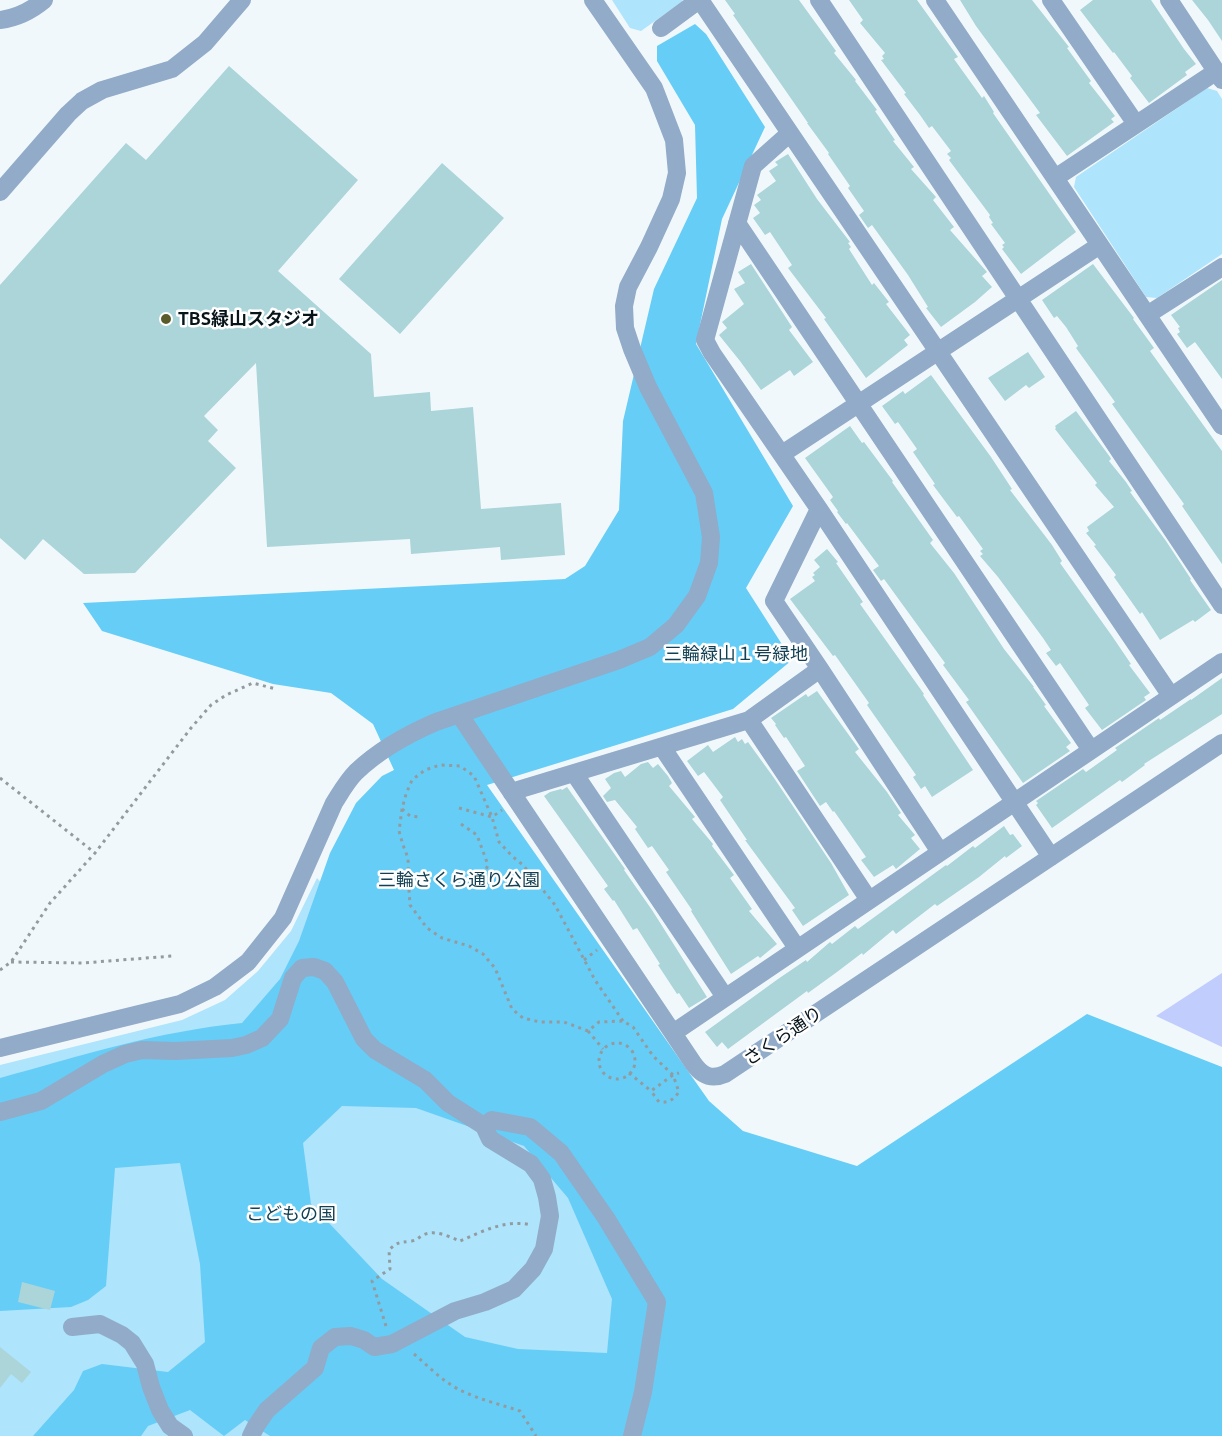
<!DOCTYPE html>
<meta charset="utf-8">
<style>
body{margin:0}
canvas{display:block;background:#f0f8fb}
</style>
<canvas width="1222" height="1436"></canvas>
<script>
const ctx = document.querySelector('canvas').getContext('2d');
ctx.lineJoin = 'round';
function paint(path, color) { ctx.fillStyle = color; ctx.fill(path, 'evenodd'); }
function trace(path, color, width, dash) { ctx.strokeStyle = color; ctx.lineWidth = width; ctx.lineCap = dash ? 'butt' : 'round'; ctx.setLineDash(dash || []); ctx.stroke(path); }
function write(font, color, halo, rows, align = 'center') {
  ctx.font = font + ' Ubuntu,"Noto Sans JP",sans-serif'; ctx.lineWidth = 5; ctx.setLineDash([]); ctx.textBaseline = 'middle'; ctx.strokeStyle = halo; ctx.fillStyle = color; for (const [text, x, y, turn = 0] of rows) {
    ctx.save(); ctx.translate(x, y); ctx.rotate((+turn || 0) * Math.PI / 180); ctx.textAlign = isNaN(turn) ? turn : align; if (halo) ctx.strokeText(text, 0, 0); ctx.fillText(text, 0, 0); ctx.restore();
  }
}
const green = new Path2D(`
 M 612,0 L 682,0 L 683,1 L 641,31 L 630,28 Z
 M 1207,88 L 1217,91 L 1222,99 L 1222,254 L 1157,298 L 1146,297 L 1074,187 L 1076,177 Z
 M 317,878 L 436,1008 L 531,1094 L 714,1436 L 0,1436 L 0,1065 L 182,1020 L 225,1000 L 258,971 L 291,931 Z`);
const forest = new Path2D(`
 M 695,24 L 706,34 L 765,127 L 722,219 L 696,344 L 793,506 L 746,588 L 792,660 L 733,709 L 487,785 L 709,1101 L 743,1131 L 857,1166 L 1087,1014 L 1222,1067 L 1222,1436 L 270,1436 L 245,1420 L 224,1436 L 190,1410 L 148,1426 L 141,1436 L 33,1436 L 74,1390 L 83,1371 L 102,1364 L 168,1372 L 205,1342 L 200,1264 L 180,1163 L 115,1168 L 106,1286 L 88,1300 L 71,1307 L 0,1311 L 0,1078 C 80,1056 159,1031 242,1023 L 280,979 L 299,941 L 330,853 L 356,803 L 382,776 L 394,770 L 373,724 L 331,693 L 273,684 L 102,631 L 83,603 L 565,579 L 585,566 L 619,510 L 623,421 L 654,289 L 697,198 L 695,125 L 657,61 L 657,46 ZM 342,1106 L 416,1108 L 524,1146 L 568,1198 L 612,1299 L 607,1353 L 518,1349 L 465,1337 L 382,1279 L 311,1204 L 303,1143 Z`);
const water = new Path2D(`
 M 1222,973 L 1222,1047 L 1156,1016 Z`);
const building = new Path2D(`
 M 725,0 L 799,0 L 836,51 L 834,53 L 856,80 L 855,81 L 877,110 L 875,111 L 895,140 L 893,141 L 914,167 L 911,169 L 936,197 L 933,200 L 954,227 L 950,230 L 987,272 L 982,276 L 992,287 L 975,302 L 941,327 L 926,308 L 928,307 L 908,275 L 872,225 L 868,228 L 859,215 L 864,211 L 848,188 L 850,186 L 828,154 L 829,153 L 807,123 L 808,123 L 733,15 L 735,14 Z
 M 849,0 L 917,0 L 958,57 L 954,59 L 982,98 L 984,96 L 994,112 L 993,113 L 1076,232 L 1021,274 L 1002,249 L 1004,247 L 1002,245 L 1005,243 L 991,224 L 993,223 L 989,217 L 990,215 L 949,160 L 951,158 L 947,154 L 951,151 L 932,126 L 929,128 L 920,115 L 904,94 L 906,93 L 881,60 L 884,59 L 882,56 L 885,53 L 860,23 L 863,20 Z
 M 960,0 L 1032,0 L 1069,47 L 1067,48 L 1091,81 L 1089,83 L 1115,116 L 1111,119 L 1114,122 L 1067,156 L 1036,115 L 1040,113 L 976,26 Z
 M 1093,0 L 1151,0 L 1184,49 L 1196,64 L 1185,72 L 1187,75 L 1149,103 L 1130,78 L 1132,76 L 1114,52 L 1113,53 L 1080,10 Z
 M 1192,0 L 1222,0 L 1222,41 L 1208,20 Z
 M 229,66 L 358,180 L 278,271 L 371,354 L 374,397 L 430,392 L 431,411 L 473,407 L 481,509 L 561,503 L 565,555 L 501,560 L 500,547 L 411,554 L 410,539 L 267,547 L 256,363 L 204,416 L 218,430 L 208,441 L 236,468 L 135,573 L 84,574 L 43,539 L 25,560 L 0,538 L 0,285 L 126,143 L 146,160 Z
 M 788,154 L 817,199 L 850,242 L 848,243 L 851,247 L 849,249 L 872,285 L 874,283 L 889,302 L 886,304 L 910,335 L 904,340 L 908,345 L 866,378 L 824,319 L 826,318 L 788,268 L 792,265 L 770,232 L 765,235 L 753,218 L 760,213 L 754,205 L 761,200 L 757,195 L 776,181 L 769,171 L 778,165 L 775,162 Z
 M 442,163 L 504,218 L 400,334 L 339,279 Z
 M 751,264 L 792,327 L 789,330 L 813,362 L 794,376 L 790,370 L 761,390 L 740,361 L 719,335 L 727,328 L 722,322 L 744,304 L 734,289 L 745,283 L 738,272 Z
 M 1093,264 L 1134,318 L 1133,319 L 1154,348 L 1150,351 L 1222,451 L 1222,564 L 1182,506 L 1184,504 L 1112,404 L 1115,402 L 1076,348 L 1078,346 L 1066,327 L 1057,316 L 1054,318 L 1042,300 Z
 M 1222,280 L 1222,379 L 1195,342 L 1187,348 L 1177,334 L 1180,332 L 1178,328 L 1180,327 L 1171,315 Z
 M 1028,352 L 1045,377 L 1029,388 L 1026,385 L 1005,401 L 988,378 Z
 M 931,375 L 991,457 L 1012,489 L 1010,490 L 1052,545 L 1062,561 L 1060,563 L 1112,636 L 1131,664 L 1129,665 L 1150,693 L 1144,697 L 1146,700 L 1102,730 L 1085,708 L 1089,705 L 1060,663 L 1056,666 L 1046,653 L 1051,650 L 1043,638 L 998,577 L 980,556 L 983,554 L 980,551 L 983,549 L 959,516 L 957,517 L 933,485 L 935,484 L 913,452 L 917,449 L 898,422 L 895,424 L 882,406 L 903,391 L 905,394 Z
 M 1076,411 L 1110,457 L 1111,459 L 1109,461 L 1126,482 L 1132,491 L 1130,492 L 1166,541 L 1191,579 L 1190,580 L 1211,610 L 1195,622 L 1193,620 L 1160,640 L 1142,612 L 1140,614 L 1114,577 L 1116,575 L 1094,546 L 1096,545 L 1086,533 L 1089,531 L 1087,527 L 1114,507 L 1095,485 L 1097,483 L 1055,429 L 1056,428 L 1055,426 Z
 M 850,426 L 862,443 L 864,442 L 893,481 L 892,482 L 933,540 L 930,543 L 954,573 L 1004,649 L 1034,687 L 1033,687 L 1046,705 L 1044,706 L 1071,743 L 1066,747 L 1070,751 L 1023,783 L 966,702 L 969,700 L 943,665 L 945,663 L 884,579 L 881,581 L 873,570 L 879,566 L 847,523 L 846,524 L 837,512 L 838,511 L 830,500 L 833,497 L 805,458 Z
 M 827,549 L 838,562 L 836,563 L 863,602 L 860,604 L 924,694 L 923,695 L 973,770 L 932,797 L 925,786 L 921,789 L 913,777 L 916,775 L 867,705 L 869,703 L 835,655 L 833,656 L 790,599 L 815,581 L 812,577 L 815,575 L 813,573 L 820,567 L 814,560 Z
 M 1222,678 L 1222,714 L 1144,764 L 1145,765 L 1122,782 L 1120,780 L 1052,828 L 1036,805 L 1038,803 L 1036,801 L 1083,769 L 1086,772 L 1117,750 L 1115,748 L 1159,718 L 1160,720 L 1191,699 L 1191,700 Z
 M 817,691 L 859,749 L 855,752 L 887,792 L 901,813 L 898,815 L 915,835 L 911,838 L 920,849 L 896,869 L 893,865 L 874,877 L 861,860 L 866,857 L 834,811 L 833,812 L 826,802 L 820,806 L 797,771 L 805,766 L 786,737 L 784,738 L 775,725 L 776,724 L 771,718 L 806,694 L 808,697 Z
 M 735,737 L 738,742 L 742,739 L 745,744 L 748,742 L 774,778 L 831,863 L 849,895 L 803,926 L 792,910 L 795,908 L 745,840 L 747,840 L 720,800 L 723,797 L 704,772 L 698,776 L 687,761 L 708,745 L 713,752 Z
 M 648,762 L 653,768 L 658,764 L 668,776 L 672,783 L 669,786 L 695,817 L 692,819 L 713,844 L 712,846 L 734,875 L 730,878 L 752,909 L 749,911 L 777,944 L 760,958 L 758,956 L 731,974 L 691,911 L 692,910 L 666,872 L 669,870 L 652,846 L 648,848 L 635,829 L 637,827 L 615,800 L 607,802 L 603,796 L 611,788 L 605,779 L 614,773 L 621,771 L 625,777 L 641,764 Z
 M 567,787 L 625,869 L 624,870 L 652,910 L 707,997 L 689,1008 L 679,993 L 677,994 L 658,965 L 660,964 L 637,928 L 633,930 L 614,900 L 613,901 L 604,889 L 608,886 L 544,796 L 550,792 L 561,789 L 562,790 Z
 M 1004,826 L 1010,835 L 1013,834 L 1022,846 L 1006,858 L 1005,856 L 979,877 L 937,906 L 935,904 L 896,934 L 893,930 L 863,955 L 862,953 L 837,972 L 808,993 L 807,991 L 728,1049 L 722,1042 L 717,1047 L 705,1032 L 778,979 L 806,960 L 807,962 L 830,942 L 832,944 L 855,926 L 858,929 L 946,865 L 947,866 L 973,846 L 975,848 Z
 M 22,1282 L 55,1291 L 50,1310 L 18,1302 Z
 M 0,1347 L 31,1372 L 22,1383 L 11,1374 L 0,1388 Z`);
const path = new Path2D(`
 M 0,778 L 95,853
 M 459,808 L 492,817 L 502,810
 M 402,809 L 410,816 L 420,817
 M 461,824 L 477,835 L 488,865 L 482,878
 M 584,960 L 597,950
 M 11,962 L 83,963 L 172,956
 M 0,970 L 11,962 L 50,903 L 95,853 L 191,728 L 211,705 L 226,695 L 253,683 L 276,689
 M 623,1021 L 595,980 L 555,905 L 523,865 L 512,856 L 499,842 L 492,817 L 474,776 L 460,766 L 440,765 L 425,770 L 412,780 L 406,794 L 402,809 L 399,831 L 403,845 L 408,858 L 409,890 L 410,905 L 427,928 L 442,938 L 469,946 L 483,954 L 495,968 L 512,1009 L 523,1018 L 540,1022 L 564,1022 L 588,1031 L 599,1022 L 623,1021 L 633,1027 L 653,1056 L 673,1075 L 679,1073
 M 588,1031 L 603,1049
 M599 1061a18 18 0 1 1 36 0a18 18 0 1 1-36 0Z
 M 629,1073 L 651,1091 L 673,1075 L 679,1092 C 673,1100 669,1103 659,1102 L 651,1091
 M 386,1326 L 372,1281 L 390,1269 L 389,1250 C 398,1241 400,1243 411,1241 C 416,1241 419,1237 423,1235 C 436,1229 449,1237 460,1241 C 483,1231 506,1219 532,1225
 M 414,1354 C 428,1366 441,1380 458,1389 C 477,1399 499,1404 520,1411 L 536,1436`);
const minor = new Path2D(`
 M 700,0 L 1171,696
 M 819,0 L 1222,605
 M 935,0 L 1222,426
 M 1051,0 L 1136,124
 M 1169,0 L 1222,80
 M 0,20 C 16,18 32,10 44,0
 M 661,28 L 699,0
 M 790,133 L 753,166 L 705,340 L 712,353 L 819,509 L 1051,857
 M 1055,178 L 1217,71
 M 0,192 L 68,114 L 82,101 L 102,90 L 172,69 L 205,43 L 242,0
 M 737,223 L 1091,750
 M 1147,315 L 1222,267
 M 782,454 L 1100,245
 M 819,509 L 774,601 L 820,669 L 940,852
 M 459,714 L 693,1063 C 702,1076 711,1080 725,1074 L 1222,743
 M 749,720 L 869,900
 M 662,747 L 797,948
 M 574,773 L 725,997
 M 511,792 L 749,720 L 820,669
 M 673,1033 L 1222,662
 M 0,1048 L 180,1004 L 215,987 L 248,962 L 283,918 L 334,803 C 341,792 347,781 356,772 C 379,750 408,734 436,722 L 619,660 L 650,647 L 676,625 L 697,596 L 709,563 L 711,537 L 704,493 L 648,387 L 632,349 L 625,328 L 624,306 L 628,287 L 649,247 L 671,199 L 677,173 L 674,140 L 654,88 L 593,0
 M 0,1112 L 41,1101 L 103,1064 L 125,1054 L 142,1050 L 175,1051 L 232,1048 L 246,1045 L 262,1038 L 280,1019 L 293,978 L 302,968 L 314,967 L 325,971 L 335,982 L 364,1039 L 375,1050 L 425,1080 L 448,1103 L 484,1126 L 490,1139 L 531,1164 L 542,1179 L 547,1197 L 550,1216 L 544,1249 L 533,1269 L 514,1289 L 485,1302 L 455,1311 L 392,1344 L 374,1347 L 364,1340 L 351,1336 L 335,1337 L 321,1348 L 315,1368 L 267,1410 L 256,1426 L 251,1436
 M 484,1126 L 492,1120 L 530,1127 L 561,1153 L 606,1218 L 657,1302 L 643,1392 L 632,1436
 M 72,1327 L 100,1324 L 122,1335 L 132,1343 L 145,1364 L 151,1387 L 160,1410 L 170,1426 L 184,1436`);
const markers = [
 [166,319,6,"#595c2a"]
];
const poiNames = [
 ["TBS緑山スタジオ",178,319]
];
const parkNames = [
 ["三輪緑山１号緑地",736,654],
 ["三輪さくら通り公園",459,880],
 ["こどもの国",291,1214]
];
const streetNames = [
 ["さくら通り",783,1036,-34]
];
paint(green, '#aee4fc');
paint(forest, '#66cdf7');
paint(water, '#c1cdfd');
paint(building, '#abd5d9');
trace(path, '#929ca0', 3, [3, 4.5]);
trace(minor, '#91abc8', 18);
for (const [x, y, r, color] of markers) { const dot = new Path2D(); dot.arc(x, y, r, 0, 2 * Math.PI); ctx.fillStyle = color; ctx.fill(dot); trace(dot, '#fff', 2); }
write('bold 18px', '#07141a', '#fff', poiNames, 'left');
write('18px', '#134153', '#fff', parkNames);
write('18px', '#07141a', '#fff', streetNames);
</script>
